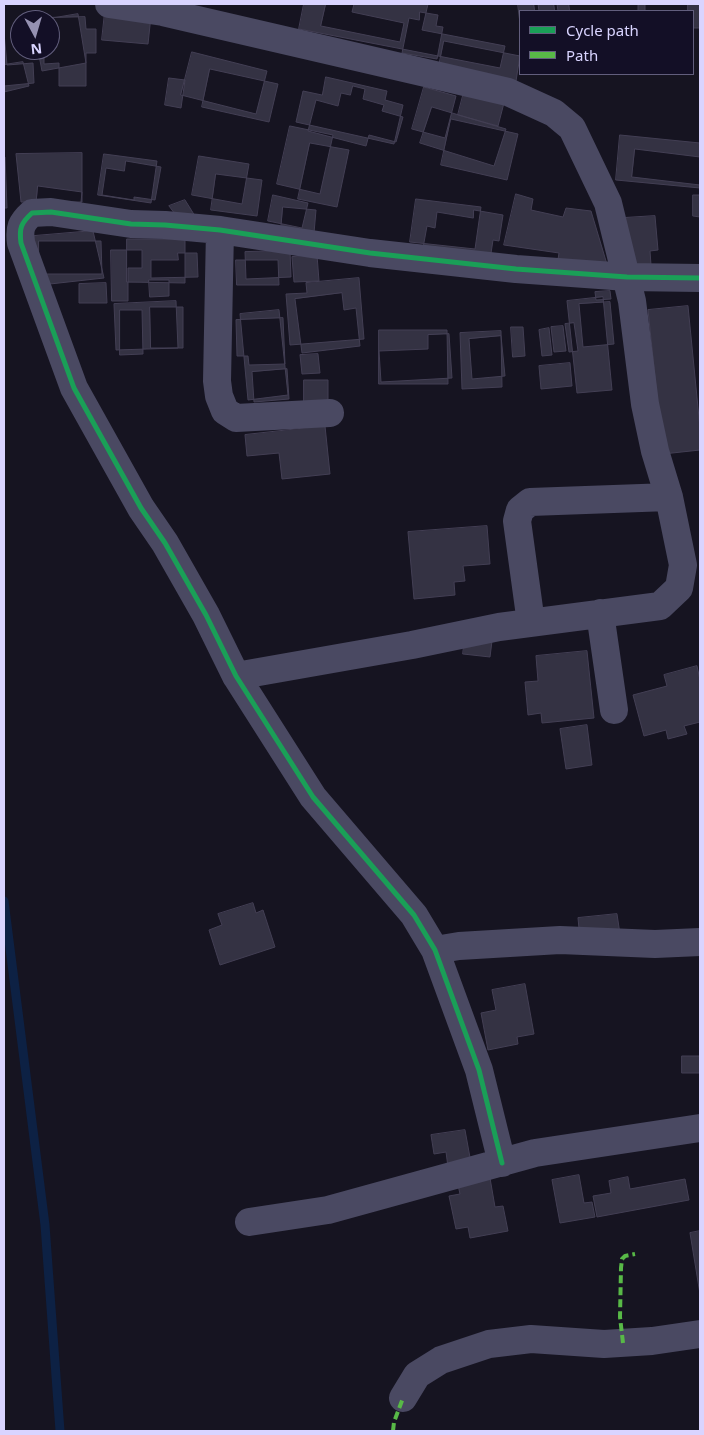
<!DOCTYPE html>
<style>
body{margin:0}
#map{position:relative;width:704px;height:1435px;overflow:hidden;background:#161421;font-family:"Noto Sans",sans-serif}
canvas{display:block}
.frame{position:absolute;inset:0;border:5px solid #d9d4ff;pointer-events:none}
.legend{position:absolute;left:519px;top:10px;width:175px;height:65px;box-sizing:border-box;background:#130f26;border:1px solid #625e7d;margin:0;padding:6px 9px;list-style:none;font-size:15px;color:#d9d4ff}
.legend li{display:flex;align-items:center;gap:10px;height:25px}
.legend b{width:25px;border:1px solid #625e7d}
.north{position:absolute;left:10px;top:10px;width:50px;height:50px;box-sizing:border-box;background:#130f26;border:1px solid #625e7d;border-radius:50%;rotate:174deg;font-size:14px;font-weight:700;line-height:20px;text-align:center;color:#d9d4ff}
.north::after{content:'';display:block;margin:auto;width:18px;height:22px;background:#9591b1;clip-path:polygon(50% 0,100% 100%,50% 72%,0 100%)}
</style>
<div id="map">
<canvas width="704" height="1435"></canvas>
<div class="frame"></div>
<ul class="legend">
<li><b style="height:6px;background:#1a9f57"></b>Cycle path</li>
<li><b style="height:6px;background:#58b947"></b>Path</li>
</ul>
<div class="north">N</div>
</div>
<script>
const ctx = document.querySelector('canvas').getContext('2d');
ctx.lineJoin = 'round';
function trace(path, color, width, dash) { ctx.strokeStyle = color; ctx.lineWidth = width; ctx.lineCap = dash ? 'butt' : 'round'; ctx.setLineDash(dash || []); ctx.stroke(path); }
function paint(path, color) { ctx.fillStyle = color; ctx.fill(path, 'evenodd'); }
const stream = new Path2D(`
 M 4,901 L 45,1225 L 60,1431`);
const building = new Path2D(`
 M 304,4 L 428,4 L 422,30 L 505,46 L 500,68 L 299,29 Z
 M 326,4 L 354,4 L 352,12 L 404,23 L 400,42 L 321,26 Z
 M 518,4 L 538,4 L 539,11 L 520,11 L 520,23 Z
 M 534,4 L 557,4 L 558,11 L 535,11 Z
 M 554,4 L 638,4 L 638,11 L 555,11 Z
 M 569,4 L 645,4 L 645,11 L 570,11 Z
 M 688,4 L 700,4 L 700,28 L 693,28 L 693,11 L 688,11 Z
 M 105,12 L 151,16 L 148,44 L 102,40 Z
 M 420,12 L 438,15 L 436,26 L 443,27 L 437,59 L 402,53 L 409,18 L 419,20 Z
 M 78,14 L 86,63 L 42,71 L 38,50 L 50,50 L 50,20 L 41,20 Z
 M 85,17 L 86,29 L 96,29 L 96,53 L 86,53 L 86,86 L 59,86 L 59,63 L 44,64 L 44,50 L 50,50 L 50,20 L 43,20 L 43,18 Z
 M 4,33 L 7,65 L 33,63 L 34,83 L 4,86 Z
 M 444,41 L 520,56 L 516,81 L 439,66 Z
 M 192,52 L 267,71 L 256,114 L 181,95 Z
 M 23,62 L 29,86 L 4,92 L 4,65 Z
 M 210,69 L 278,84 L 269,122 L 202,107 Z
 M 326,77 L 387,91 L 385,100 L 403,105 L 394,144 L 296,122 L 303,91 L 322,95 Z
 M 169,78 L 185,80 L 181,108 L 165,105 Z
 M 353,86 L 365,89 L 363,99 L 384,105 L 382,111 L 403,117 L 396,142 L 369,135 L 366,146 L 308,131 L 316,100 L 338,106 L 341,93 L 350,95 Z
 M 424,87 L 456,96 L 445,138 L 412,129 Z
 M 465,88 L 505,99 L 498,126 L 458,115 Z
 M 432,107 L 506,129 L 494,166 L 420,143 Z
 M 451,119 L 518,134 L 507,180 L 441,165 Z
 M 290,126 L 333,135 L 320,194 L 277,184 Z
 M 620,135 L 700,143 L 700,188 L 616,180 Z
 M 310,143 L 349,150 L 337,207 L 298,199 Z
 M 635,149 L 700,157 L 700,185 L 632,177 Z
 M 82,153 L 82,202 L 21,202 L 16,154 Z
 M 104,154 L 157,161 L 151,203 L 98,195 Z
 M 199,156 L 249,164 L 242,204 L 192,195 Z
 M 4,157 L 5,157 L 7,208 L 4,208 Z
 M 126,161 L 161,167 L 155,200 L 134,197 L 134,200 L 102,195 L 106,168 L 124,171 Z
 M 216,174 L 262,180 L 257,216 L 211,210 Z
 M 38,186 L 82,192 L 80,212 L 36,207 Z
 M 516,194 L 533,199 L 531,210 L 563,217 L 566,208 L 591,211 L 609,271 L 557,266 L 559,253 L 504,245 Z
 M 273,195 L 308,203 L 302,228 L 268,221 Z
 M 693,195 L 700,195 L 700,217 L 693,216 Z
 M 416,199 L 481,207 L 475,249 L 410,242 Z
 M 185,200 L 195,216 L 181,222 L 169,206 Z
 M 283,207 L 316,210 L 314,233 L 281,230 Z
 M 474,210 L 503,215 L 499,241 L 493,240 L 490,260 L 423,248 L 427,226 L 435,228 L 437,212 L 473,218 Z
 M 655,216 L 658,250 L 650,251 L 651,265 L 628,267 L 624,218 Z
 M 93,231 L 104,278 L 41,285 L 34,236 Z
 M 127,239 L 185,239 L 185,283 L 127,282 Z
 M 39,241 L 101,241 L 102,274 L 39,274 Z
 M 111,250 L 142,250 L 142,268 L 128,268 L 128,301 L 112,301 Z
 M 290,251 L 291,277 L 246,279 L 245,252 Z
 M 178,253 L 197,253 L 198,277 L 151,278 L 151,260 L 178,260 Z
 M 317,255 L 319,281 L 294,282 L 292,257 Z
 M 236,260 L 278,260 L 279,285 L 237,285 Z
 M 359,278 L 364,339 L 290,345 L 286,294 L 307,293 L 306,283 Z
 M 149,280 L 169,280 L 169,296 L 150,297 Z
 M 106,283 L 107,303 L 79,303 L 79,284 Z
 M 610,291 L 611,299 L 596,300 L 595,292 Z
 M 342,293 L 344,310 L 356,308 L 360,346 L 302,353 L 295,299 Z
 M 603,297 L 612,390 L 577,393 L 567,301 Z
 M 176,301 L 178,348 L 116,350 L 114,304 Z
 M 610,302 L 614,344 L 583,347 L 579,304 Z
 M 688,306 L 700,428 L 700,450 L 663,454 L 648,310 Z
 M 150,307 L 183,307 L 183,348 L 151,348 Z
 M 120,310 L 142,310 L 143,354 L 120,355 Z
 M 279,310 L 288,395 L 248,400 L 240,314 Z
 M 283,318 L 285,364 L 249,365 L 248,356 L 237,356 L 236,320 Z
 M 574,323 L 578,351 L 569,352 L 565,324 Z
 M 563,326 L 566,351 L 554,352 L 551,327 Z
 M 511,327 L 523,327 L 525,356 L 513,357 Z
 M 549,328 L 552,355 L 542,356 L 539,330 Z
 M 379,330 L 447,330 L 448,384 L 379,384 Z
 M 501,331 L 502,387 L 462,389 L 460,333 Z
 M 449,334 L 452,378 L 381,382 L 379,351 L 428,349 L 428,335 Z
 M 501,336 L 505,376 L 472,379 L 469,339 Z
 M 318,354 L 320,373 L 302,374 L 300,355 Z
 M 570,363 L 572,386 L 541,389 L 539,366 Z
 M 287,369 L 289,399 L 254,402 L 252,372 Z
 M 304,380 L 328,380 L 328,402 L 304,403 Z
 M 325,426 L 330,474 L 282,479 L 279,453 L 247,456 L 245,435 Z
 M 487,526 L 490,564 L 463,566 L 465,581 L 454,582 L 455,595 L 414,599 L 408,532 Z
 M 465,638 L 492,641 L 490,657 L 463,654 Z
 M 587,651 L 594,718 L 542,723 L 541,713 L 528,715 L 525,682 L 538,681 L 536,656 Z
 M 697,666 L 700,680 L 700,722 L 684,726 L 687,734 L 668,739 L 666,730 L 644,736 L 633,695 L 667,686 L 664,675 Z
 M 587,725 L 592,765 L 566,769 L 560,729 Z
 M 253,903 L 256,913 L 263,910 L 275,947 L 220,965 L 209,930 L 222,925 L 218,914 Z
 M 617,914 L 620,934 L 580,939 L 578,918 Z
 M 525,984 L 534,1034 L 517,1037 L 518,1044 L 488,1050 L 481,1013 L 496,1010 L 492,990 Z
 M 682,1056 L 700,1056 L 700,1073 L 682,1073 Z
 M 465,1130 L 471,1163 L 448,1167 L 446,1152 L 434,1154 L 431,1135 Z
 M 579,1175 L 584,1203 L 592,1202 L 595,1217 L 560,1223 L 552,1180 Z
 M 628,1177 L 630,1189 L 685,1179 L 689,1200 L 597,1217 L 593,1196 L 611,1193 L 609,1181 Z
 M 490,1178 L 495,1207 L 503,1206 L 508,1231 L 470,1238 L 468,1227 L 456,1229 L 449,1196 L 460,1194 L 458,1185 Z
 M 700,1231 L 700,1294 L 690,1233 Z`);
const street = new Path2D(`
 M 109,4 L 163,12 L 508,92 L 554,113 L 572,128 L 608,203 L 632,301 L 645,404 L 655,451 L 669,497 L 683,565 L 679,588 L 660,606 L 499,627 L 412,645 L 236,676
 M 220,230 L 217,381 L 219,396 L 225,411 L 236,418 L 330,413
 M 600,613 L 614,710
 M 531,623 L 517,521 L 520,510 L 530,502 L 669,497
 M 435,950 L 459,946 L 560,940 L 655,944 L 700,942
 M 502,1163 L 479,1070 L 435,950 L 414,915 L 313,797 L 236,676 L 206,615 L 165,543 L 141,508 L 74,388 L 21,243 C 19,228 21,223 32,213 L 51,212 L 131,224 L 165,225 L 220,230 L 370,253 L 516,269 L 627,277 L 700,278
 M 249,1222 L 328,1210 L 535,1153 L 700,1128
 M 403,1398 L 417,1375 L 441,1360 L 489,1344 L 531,1339 L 604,1344 L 652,1341 L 700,1334`);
const quiet = new Path2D(`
 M 623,1343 L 620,1317 L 621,1268 L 622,1259 L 625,1256 L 635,1254
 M 393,1431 L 394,1422 L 403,1398`);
const cycleway = new Path2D(`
 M 502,1163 L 479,1070 L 435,950 L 414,915 L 313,797 L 236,676 L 206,615 L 165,543 L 141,508 L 74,388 L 21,243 C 19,228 21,223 32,213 L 51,212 L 131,224 L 165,225 L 220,230 L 370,253 L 516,269 L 627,277 L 700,278`);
trace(stream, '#0d2144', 9);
paint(building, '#343243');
trace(building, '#433f54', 1);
trace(street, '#4a4962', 28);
trace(quiet, '#58b947', 4, [8, 4]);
trace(cycleway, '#1a9f57', 5);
</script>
